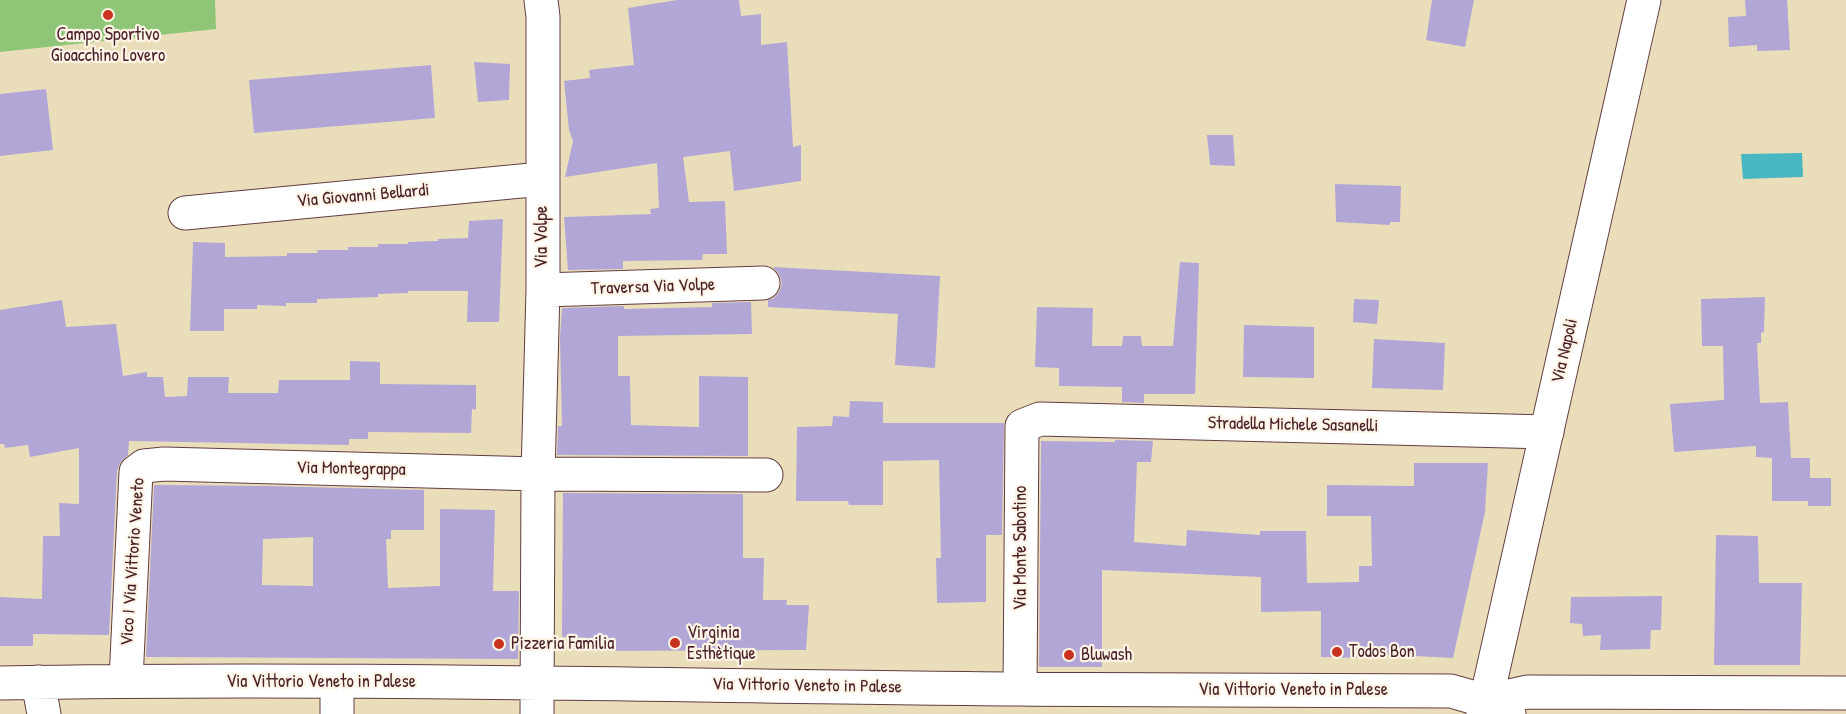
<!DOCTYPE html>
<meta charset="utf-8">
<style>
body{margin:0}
canvas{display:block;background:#eadeba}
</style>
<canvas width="1846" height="714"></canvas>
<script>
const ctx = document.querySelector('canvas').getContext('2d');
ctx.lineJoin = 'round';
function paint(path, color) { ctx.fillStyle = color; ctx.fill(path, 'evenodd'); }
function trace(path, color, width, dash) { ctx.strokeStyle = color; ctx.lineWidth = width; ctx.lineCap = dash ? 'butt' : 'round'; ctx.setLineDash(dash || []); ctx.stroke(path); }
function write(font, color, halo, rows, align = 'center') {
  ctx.font = font + ' "Patrick Hand",sans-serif'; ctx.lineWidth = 4.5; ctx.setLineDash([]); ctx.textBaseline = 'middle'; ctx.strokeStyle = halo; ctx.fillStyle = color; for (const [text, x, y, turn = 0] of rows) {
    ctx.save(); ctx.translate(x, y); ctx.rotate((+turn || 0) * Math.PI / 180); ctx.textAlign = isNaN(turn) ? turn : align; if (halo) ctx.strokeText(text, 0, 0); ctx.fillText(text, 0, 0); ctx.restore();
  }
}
const green = new Path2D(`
 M 0,0 L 215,0 L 216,29 L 0,52 Z`);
const water = new Path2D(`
 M 1802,153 L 1803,177 L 1743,179 L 1741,154 Z`);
const building = new Path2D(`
 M 677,0 L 739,0 L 741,16 L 761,14 L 761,45 L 787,42 L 793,147 L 801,145 L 801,181 L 734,191 L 730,151 L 683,157 L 689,202 L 725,201 L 727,254 L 703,254 L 702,260 L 623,261 L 623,269 L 568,270 L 564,217 L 651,214 L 650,209 L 659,208 L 657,163 L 565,177 L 573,141 L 569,130 L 564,81 L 590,78 L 589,70 L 634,65 L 628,8 Z
 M 1432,0 L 1474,0 L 1465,47 L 1426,40 Z
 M 1745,0 L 1787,0 L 1790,50 L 1757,51 L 1757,45 L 1729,47 L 1728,17 L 1746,16 Z
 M 474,62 L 510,64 L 509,100 L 478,102 Z
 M 431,65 L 435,118 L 254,133 L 249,80 Z
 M 46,89 L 53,150 L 0,156 L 0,94 Z
 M 1207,135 L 1233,135 L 1235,166 L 1210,165 Z
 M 1335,184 L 1401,186 L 1400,222 L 1390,222 L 1390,225 L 1336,222 Z
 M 503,219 L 499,322 L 467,322 L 468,291 L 408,291 L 408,293 L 378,294 L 378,297 L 317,299 L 317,303 L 286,303 L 286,306 L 257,305 L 257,309 L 224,309 L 224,331 L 190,331 L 193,242 L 225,243 L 225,257 L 287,256 L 287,253 L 318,253 L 317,250 L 348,250 L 348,247 L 378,247 L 378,244 L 408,244 L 408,242 L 438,241 L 438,239 L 468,238 L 469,221 Z
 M 1180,262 L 1199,263 L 1195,394 L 1144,394 L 1144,403 L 1122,402 L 1122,387 L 1059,386 L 1059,368 L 1035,367 L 1037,307 L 1093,308 L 1092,346 L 1122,346 L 1123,336 L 1141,336 L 1142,346 L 1173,346 Z
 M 773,267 L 940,276 L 935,368 L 895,365 L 898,314 L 768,307 L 768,300 L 773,299 L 779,292 L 782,283 L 779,274 Z
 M 1765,297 L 1764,332 L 1761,333 L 1761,343 L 1757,343 L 1760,403 L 1788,402 L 1791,458 L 1810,458 L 1810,478 L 1831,478 L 1831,506 L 1808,506 L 1808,501 L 1772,501 L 1772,458 L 1756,457 L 1756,446 L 1674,452 L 1670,404 L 1724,400 L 1723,346 L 1702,346 L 1701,299 Z
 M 1354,299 L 1379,300 L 1377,324 L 1353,322 Z
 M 62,300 L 66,327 L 116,324 L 123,376 L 147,372 L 147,377 L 163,377 L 165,397 L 187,396 L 188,377 L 229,377 L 228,393 L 278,393 L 279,380 L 350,380 L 350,361 L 380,362 L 380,384 L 476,385 L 476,410 L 472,409 L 471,433 L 368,432 L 368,439 L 349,439 L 349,445 L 129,441 L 128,455 L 120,463 L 117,471 L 109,635 L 33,634 L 33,646 L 0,646 L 0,597 L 42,599 L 43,536 L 60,536 L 59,503 L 79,504 L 79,448 L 30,457 L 28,445 L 5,448 L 4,444 L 0,444 L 0,310 Z
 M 751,302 L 752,334 L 618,336 L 618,376 L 630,376 L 631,425 L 699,427 L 699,376 L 748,377 L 748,456 L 557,455 L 558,426 L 562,426 L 560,337 L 562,308 L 624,306 L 624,309 L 712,307 L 712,303 Z
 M 1244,325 L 1314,327 L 1314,378 L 1243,377 Z
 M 1374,339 L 1445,343 L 1443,390 L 1372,388 Z
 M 850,401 L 883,402 L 883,423 L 1004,423 L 1002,535 L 986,535 L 986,602 L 937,603 L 936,558 L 941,558 L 939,460 L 883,461 L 883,505 L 849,505 L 848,501 L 796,501 L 797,427 L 832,426 L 833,416 L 849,417 Z
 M 1115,440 L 1153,441 L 1151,462 L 1137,462 L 1134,542 L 1186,546 L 1187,530 L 1260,535 L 1260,531 L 1306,531 L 1307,583 L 1359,582 L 1359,566 L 1372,566 L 1371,516 L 1327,516 L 1327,485 L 1414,486 L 1414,463 L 1488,463 L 1485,512 L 1453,658 L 1357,653 L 1357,658 L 1321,657 L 1321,611 L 1261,612 L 1261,577 L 1102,570 L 1102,667 L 1039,667 L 1041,441 L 1115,442 Z
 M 154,485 L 269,486 L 424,490 L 424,530 L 391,530 L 391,539 L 386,539 L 388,588 L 440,586 L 440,509 L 495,510 L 493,591 L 519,591 L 518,659 L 146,657 ZM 313,537 L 313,586 L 262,585 L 263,539 Z
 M 563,493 L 743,494 L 743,558 L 764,558 L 763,600 L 787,600 L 786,605 L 809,605 L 806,650 L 587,651 L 587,638 L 562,637 Z
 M 1716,535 L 1758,536 L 1759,583 L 1802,583 L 1800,665 L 1714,665 Z
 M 1662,596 L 1661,630 L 1651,630 L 1650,649 L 1600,650 L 1601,635 L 1583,636 L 1582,624 L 1570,623 L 1571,597 Z`);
const minor = new Path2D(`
 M 185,213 L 542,179
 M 543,290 L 763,283
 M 126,680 L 136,472 L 144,466 L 164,464 L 538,474 L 766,475
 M 38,682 L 44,714
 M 0,683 C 340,677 680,686 1021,689 C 1164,691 1307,691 1451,691 L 1486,701 L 1509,714
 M 1020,689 L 1022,426 L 1040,419 L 1547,432
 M 1486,701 L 1527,692 L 1846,693
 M 337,714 L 337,682
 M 537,714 L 538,474 L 543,290 L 543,17 L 541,0`);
const tertiary = new Path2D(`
 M 1483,714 L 1644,0`);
const markers = [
 [108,15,6,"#c8321e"],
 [675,643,6,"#c8321e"],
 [499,644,6,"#c8321e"],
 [1337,652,6,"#c8321e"],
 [1069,655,6,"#c8321e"]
];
const poiNames = [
 ["Campo Sportivo",108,35,"center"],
 ["Gioacchino Lovero",108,56,"center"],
 ["Virginia",687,633],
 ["Esthètique",687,654],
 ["Pizzeria Familia",511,644],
 ["Todos Bon",1349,652],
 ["Bluwash",1081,655]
];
const streetNames = [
 ["Via Giovanni Bellardi",363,196,-5],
 ["Via Volpe",542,237,-90],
 ["Traversa Via Volpe",653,287,-2],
 ["Via Napoli",1565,351,-77],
 ["Stradella Michele Sasanelli",1293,425,1],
 ["Via Montegrappa",351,469,1],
 ["Via Monte Sabotino",1021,548,-90],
 ["Vico I Via Vittorio Veneto",133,562,-86],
 ["Via Vittorio Veneto in Palese",321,682],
 ["Via Vittorio Veneto in Palese",807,686,1],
 ["Via Vittorio Veneto in Palese",1293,690]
];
paint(green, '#8fc577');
paint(water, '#48b7c2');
paint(building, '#b1a6d6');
trace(minor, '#623c40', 35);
trace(tertiary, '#623c40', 35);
trace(minor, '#fff', 33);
trace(tertiary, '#fff', 33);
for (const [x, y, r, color] of markers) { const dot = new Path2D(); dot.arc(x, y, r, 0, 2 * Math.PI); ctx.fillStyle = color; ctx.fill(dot); trace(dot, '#fcf5e5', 2); }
write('18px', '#4a1f2b', '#fcf5e5', poiNames, 'left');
write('18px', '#4a1f2b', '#fcf5e5', streetNames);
</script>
